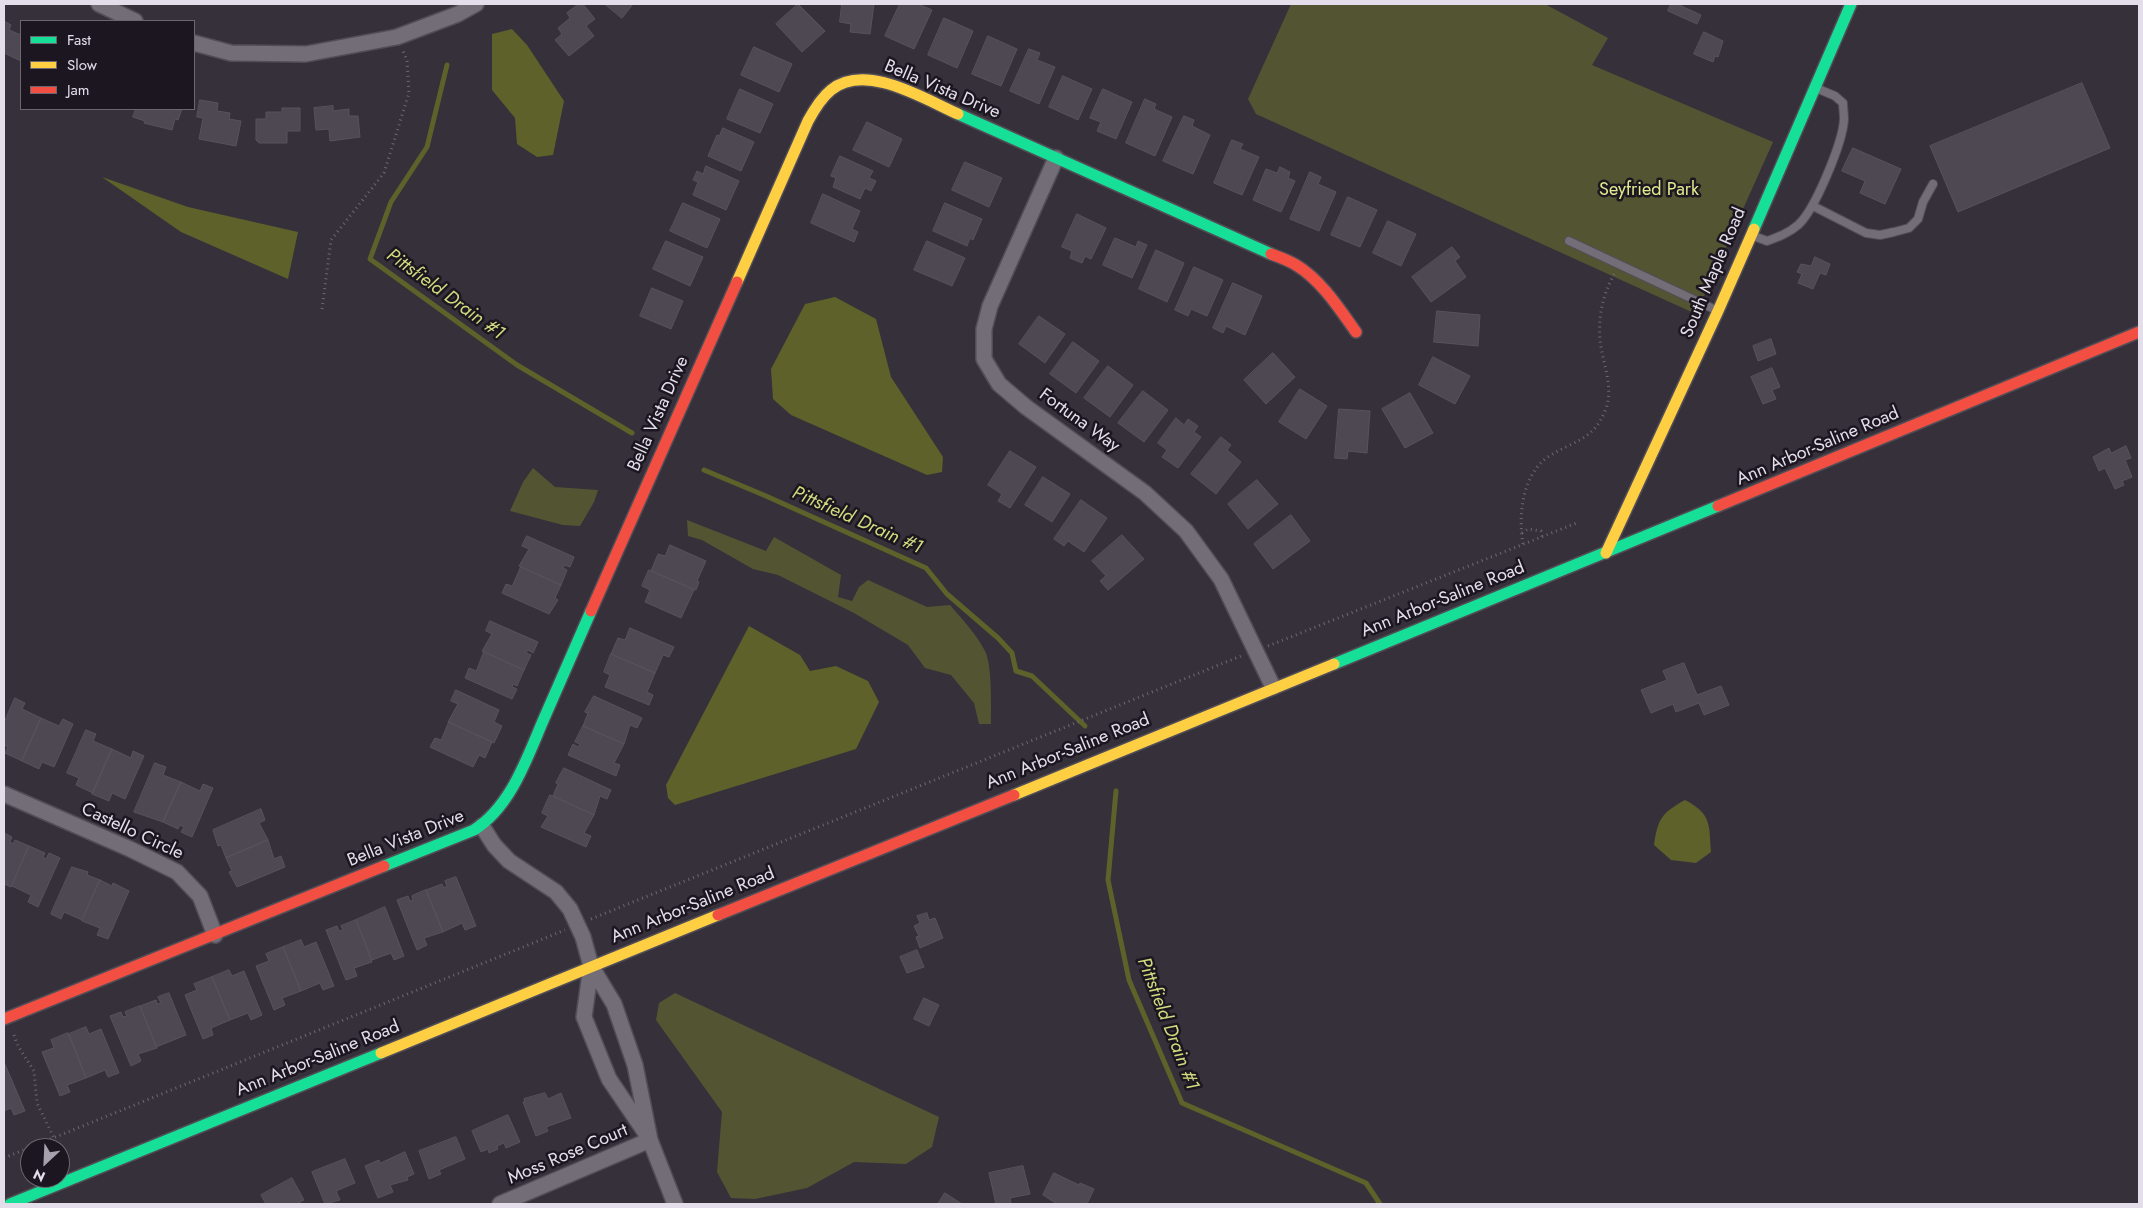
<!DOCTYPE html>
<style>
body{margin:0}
#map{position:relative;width:2143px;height:1208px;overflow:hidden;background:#36303b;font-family:Jost,sans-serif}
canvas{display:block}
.frame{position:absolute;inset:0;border:5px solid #e4ddea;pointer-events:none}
.legend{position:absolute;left:20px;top:20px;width:175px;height:90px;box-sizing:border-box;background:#1b161f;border:1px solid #6b6670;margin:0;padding:6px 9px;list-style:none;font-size:15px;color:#e4ddea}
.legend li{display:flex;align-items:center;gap:10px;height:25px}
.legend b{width:25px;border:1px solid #6b6670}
.north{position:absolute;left:20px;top:1138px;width:50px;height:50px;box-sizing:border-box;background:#1b161f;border:1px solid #6b6670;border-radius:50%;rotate:205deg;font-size:14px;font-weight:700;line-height:20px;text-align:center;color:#e4ddea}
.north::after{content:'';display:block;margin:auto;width:18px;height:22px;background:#a7a0ad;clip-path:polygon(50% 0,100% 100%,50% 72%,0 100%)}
</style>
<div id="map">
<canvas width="2143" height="1208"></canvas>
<div class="frame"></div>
<ul class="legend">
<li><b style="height:6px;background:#16e098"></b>Fast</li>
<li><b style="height:6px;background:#ffcf43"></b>Slow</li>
<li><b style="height:6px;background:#f24e42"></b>Jam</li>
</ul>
<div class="north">N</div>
</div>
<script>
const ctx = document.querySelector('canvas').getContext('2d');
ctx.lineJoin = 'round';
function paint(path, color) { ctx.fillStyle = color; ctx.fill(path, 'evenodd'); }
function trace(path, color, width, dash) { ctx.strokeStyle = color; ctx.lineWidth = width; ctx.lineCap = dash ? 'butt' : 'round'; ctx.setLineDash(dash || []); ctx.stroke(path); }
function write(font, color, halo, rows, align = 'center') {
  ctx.font = font + ' Jost,sans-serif'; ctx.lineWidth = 5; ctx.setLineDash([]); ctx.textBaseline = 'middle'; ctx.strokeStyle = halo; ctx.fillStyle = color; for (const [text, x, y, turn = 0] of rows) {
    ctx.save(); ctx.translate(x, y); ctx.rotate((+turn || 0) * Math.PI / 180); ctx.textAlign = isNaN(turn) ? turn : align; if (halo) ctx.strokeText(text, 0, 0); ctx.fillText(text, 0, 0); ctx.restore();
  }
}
const green = new Path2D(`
 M 1291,4 L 1545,4 L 1608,38 L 1592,65 L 1773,142 L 1696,314 L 1256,114 L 1248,99 Z
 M 533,468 L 555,487 L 598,490 L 594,502 L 580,526 L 563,525 L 510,511 L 523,482 Z
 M 687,520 L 766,551 L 774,537 L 841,575 L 838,597 L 852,601 L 859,587 L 868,580 L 927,607 L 950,605 C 962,619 978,636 986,653 C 992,669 991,706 991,724 L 979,724 L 974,703 L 951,675 L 925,668 L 908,645 L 854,613 L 778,575 L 753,569 L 702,540 L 688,536 Z
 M 675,993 L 939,1117 L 932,1147 L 906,1164 L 854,1162 L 807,1188 L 755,1199 L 731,1198 L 717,1172 L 722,1112 L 656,1020 L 659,1003 Z`);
const water = new Path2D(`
 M 512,29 L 527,45 L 564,101 L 553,155 L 537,157 L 517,144 L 515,118 L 492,90 L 492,34 Z
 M 102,177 L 188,207 L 298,232 L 288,279 L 181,232 Z
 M 835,297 L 876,319 L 891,377 L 943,457 L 942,472 L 927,475 L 791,415 L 773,399 L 771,369 L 805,304 Z
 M 749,626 L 800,655 L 810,671 L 836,666 L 868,681 L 879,702 L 856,749 L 675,805 L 668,798 L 666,785 Z
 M 1685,800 C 1712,814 1709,825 1711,852 L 1696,863 L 1671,860 L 1654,845 C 1658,818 1662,813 1685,800 Z`);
const stream = new Path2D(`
 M 447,65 L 427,147 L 391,202 L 370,259 L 517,365 L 632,433
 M 704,470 L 766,496 L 926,568 L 947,594 L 998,638 L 1012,653 L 1016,671 L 1032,676 L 1085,726
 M 1116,791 L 1108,880 L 1129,980 L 1182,1103 L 1366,1183 L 1380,1204`);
const building = new Path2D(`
 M 579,4 L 583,4 L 595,19 L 586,26 L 594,36 L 569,56 L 555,40 L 562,34 L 558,28 L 570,18 L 567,13 Z
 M 605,4 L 633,4 L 622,18 Z
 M 798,4 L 825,31 L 802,52 L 776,24 Z
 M 842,4 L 874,4 L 870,34 L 850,32 L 851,24 L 840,22 Z
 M 900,4 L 918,4 L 932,10 L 914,49 L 885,36 Z
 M 1671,4 L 1677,4 L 1701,15 L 1697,24 L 1668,11 Z
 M 944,18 L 973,31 L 957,68 L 928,55 Z
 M 4,21 L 11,25 L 9,30 L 21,35 L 21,61 L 4,53 Z
 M 1704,32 L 1723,41 L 1718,57 L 1715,56 L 1713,62 L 1694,54 Z
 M 988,36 L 1017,49 L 1001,86 L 972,74 Z
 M 754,47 L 792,64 L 779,92 L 741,75 Z
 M 1029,49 L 1040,53 L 1037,60 L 1055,67 L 1039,104 L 1010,91 Z
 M 1063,76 L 1092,89 L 1078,120 L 1049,107 Z
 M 2082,83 L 2110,148 L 1958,212 L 1930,146 Z
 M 740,89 L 773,104 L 760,133 L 727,119 Z
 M 1103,89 L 1132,102 L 1116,139 L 1097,131 L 1101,122 L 1090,118 Z
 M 1145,99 L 1156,104 L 1154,109 L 1172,117 L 1155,156 L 1126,143 Z
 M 200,100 L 218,103 L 217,111 L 230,113 L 229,119 L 241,121 L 236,146 L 199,139 L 203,118 L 197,117 Z
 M 333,106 L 333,111 L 349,109 L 349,116 L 358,116 L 360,137 L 330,141 L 329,129 L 316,130 L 314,108 Z
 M 282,108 L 300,108 L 300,131 L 287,131 L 287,143 L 259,143 L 256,140 L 256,119 L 266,119 L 266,112 L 282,112 Z
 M 136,109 L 182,109 L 178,120 L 175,119 L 172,130 L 144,123 L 145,121 L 133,117 Z
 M 1184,116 L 1194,120 L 1192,126 L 1210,135 L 1193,174 L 1163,161 Z
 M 867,122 L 902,139 L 889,167 L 853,150 Z
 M 723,128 L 754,142 L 741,171 L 708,156 L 717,135 L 719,136 Z
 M 1232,140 L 1243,144 L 1240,149 L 1259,157 L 1242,195 L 1214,183 Z
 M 1853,148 L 1901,169 L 1885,204 L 1860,193 L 1865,181 L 1842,171 Z
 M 840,156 L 873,171 L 869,178 L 876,181 L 871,191 L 865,188 L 860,199 L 833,187 L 836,178 L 831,176 Z
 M 965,162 L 1002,178 L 989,207 L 952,190 Z
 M 706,166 L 739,181 L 726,210 L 693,195 L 698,182 L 693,180 L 697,171 L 703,174 Z
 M 1280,167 L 1290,172 L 1288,178 L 1295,181 L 1281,212 L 1253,200 L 1266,169 L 1277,173 Z
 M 1310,172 L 1321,177 L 1318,184 L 1336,192 L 1319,231 L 1290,219 Z
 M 823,194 L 860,211 L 852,229 L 858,232 L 854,242 L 811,223 Z
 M 1348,197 L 1377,210 L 1360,247 L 1331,235 Z
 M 683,203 L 720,219 L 707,248 L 670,231 Z
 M 945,203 L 982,219 L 973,240 L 970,238 L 967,246 L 933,231 Z
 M 1077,214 L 1106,228 L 1091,259 L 1085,256 L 1082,263 L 1070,258 L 1072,251 L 1062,247 Z
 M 1388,221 L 1416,234 L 1401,266 L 1373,253 Z
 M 1115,238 L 1136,247 L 1138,241 L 1147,245 L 1132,278 L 1103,265 Z
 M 666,241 L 703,257 L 690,286 L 653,269 Z
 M 927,241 L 965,258 L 952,286 L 914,270 Z
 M 1452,247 L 1460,257 L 1455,261 L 1466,277 L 1431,302 L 1412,277 Z
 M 1156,250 L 1184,263 L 1167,302 L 1139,289 Z
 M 1815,257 L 1830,264 L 1826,275 L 1820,273 L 1813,289 L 1798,283 L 1802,274 L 1797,272 L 1801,264 L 1811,266 Z
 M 1194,267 L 1223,280 L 1207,316 L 1191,309 L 1188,316 L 1175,310 Z
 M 1233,283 L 1262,296 L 1245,335 L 1226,326 L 1223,333 L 1213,328 Z
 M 652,288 L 683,301 L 671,329 L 640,316 Z
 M 1437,311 L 1480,315 L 1478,346 L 1434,342 Z
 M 1039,316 L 1065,334 L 1045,363 L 1019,344 Z
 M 1771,339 L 1776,354 L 1758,361 L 1753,346 Z
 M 1073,342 L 1099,361 L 1076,393 L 1050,374 Z
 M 1273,353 L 1295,377 L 1266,404 L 1244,380 Z
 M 1433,357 L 1470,376 L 1455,404 L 1419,385 Z
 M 1108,366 L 1133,385 L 1110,417 L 1084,398 Z
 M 1772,368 L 1780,387 L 1772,390 L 1776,399 L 1763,404 L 1751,377 Z
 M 1300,389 L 1327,406 L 1306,439 L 1279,422 Z
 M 1143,391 L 1168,410 L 1144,442 L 1118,423 Z
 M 1410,393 L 1433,433 L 1405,448 L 1382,409 Z
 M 1339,409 L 1370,411 L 1367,453 L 1348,451 L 1347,459 L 1335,458 Z
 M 1176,418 L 1184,425 L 1188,419 L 1198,426 L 1194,432 L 1201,437 L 1178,468 L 1162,457 L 1167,450 L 1158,443 Z
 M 1221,437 L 1231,445 L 1227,450 L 1241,462 L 1216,494 L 1191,474 Z
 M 2126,446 L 2131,458 L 2125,460 L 2132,477 L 2122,481 L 2124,485 L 2115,489 L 2105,468 L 2099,471 L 2093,457 L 2109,448 L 2111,453 Z
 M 1010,451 L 1036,467 L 1010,508 L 998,501 L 1002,494 L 988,485 Z
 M 1043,477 L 1070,494 L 1052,522 L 1025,505 Z
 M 1257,480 L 1278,504 L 1248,529 L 1228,504 Z
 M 1081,500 L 1107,518 L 1084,552 L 1068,541 L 1064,546 L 1054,539 Z
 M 1291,515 L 1310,541 L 1273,569 L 1254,544 Z
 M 1122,535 L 1144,559 L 1108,590 L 1100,581 L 1106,576 L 1092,561 Z
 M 527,536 L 574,557 L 570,567 L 564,565 L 563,568 L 567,570 L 561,585 L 519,566 L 529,549 L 522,546 Z
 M 670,545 L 706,561 L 697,581 L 699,582 L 696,590 L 651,571 L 658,554 L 665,556 Z
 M 521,567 L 561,585 L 555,598 L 558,600 L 549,614 L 502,593 L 506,584 L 512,586 Z
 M 649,570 L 694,590 L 681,618 L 645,602 L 650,590 L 642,586 Z
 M 490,621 L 538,642 L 533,653 L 528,650 L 526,653 L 531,655 L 524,670 L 482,651 L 492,634 L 486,631 Z
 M 630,628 L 674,647 L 669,657 L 663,655 L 655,673 L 611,654 L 618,638 L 625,640 Z
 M 484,652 L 524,670 L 517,686 L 513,684 L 512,687 L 517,689 L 512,699 L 465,678 L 469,668 L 476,671 Z
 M 611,654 L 655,673 L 647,692 L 653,695 L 649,705 L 605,687 L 610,675 L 604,672 Z
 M 1684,663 L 1697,695 L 1721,686 L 1729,705 L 1704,715 L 1699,703 L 1676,712 L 1673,704 L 1651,713 L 1641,690 L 1667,680 L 1663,671 Z
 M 456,690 L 499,710 L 494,722 L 502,726 L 494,743 L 448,722 L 458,704 L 451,701 Z
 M 594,696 L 642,718 L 637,728 L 630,725 L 624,744 L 583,726 L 588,713 L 585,712 Z
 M 15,698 L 25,703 L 22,709 L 41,718 L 22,761 L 5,753 L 8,747 L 4,745 L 4,723 Z
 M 41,718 L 59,726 L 63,719 L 73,724 L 54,767 L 42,762 L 39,769 L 22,761 Z
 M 449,722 L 492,742 L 485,758 L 479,755 L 473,767 L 430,747 L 435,738 L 441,740 Z
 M 583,726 L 624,744 L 614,763 L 620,765 L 616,776 L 568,755 L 573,744 L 578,747 L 580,744 L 575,742 Z
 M 86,730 L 96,734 L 93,741 L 112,749 L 93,793 L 76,785 L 79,778 L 67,773 Z
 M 112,749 L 131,758 L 133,751 L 144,756 L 125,799 L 112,793 L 109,801 L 92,794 Z
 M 155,763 L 166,767 L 163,775 L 181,782 L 163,822 L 134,812 Z
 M 564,768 L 611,790 L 607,799 L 600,796 L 594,815 L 553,796 L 558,784 L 556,783 Z
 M 181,782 L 200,791 L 203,784 L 213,788 L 192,837 L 181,832 L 184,827 L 180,825 L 178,829 L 163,822 Z
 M 550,795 L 594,815 L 584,833 L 591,836 L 586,847 L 541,827 L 548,816 L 542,813 Z
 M 261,809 L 265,820 L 259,823 L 268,840 L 226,858 L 221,845 L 218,846 L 213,830 Z
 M 4,833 L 12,837 L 10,842 L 13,844 L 15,840 L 29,846 L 11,887 L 4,884 Z
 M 268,840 L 274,859 L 281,856 L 285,867 L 237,887 L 229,872 L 232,871 L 226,858 Z
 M 29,846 L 45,853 L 43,857 L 46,859 L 49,853 L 60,858 L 38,907 L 28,902 L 31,895 L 12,886 Z
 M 72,867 L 88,872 L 87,875 L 100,880 L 82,920 L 64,912 L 61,919 L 51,914 Z
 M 456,877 L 476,926 L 465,930 L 462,923 L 443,932 L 426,890 L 442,884 L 444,888 L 447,886 L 445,881 Z
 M 100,880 L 112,886 L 113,883 L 129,891 L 108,939 L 97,935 L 100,928 L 82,921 Z
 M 426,890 L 443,932 L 424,938 L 427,945 L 417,950 L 397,900 L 408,896 L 410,901 L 413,900 L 412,896 Z
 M 385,907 L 404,956 L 394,960 L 391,953 L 372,960 L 356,920 Z
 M 927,913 L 929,920 L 935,918 L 943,938 L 920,948 L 916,937 L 919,936 L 914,926 L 920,923 L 917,916 Z
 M 356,920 L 372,962 L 354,968 L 357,976 L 346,980 L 326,930 L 337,926 L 339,931 L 343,930 L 341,926 Z
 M 301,940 L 304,947 L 316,942 L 334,986 L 323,990 L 320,983 L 301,991 L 283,947 Z
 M 283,947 L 301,991 L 282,998 L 285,1005 L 274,1010 L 256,966 L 269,961 L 266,954 Z
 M 917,950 L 924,967 L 907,973 L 900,957 Z
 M 229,970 L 232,976 L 244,971 L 262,1015 L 251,1020 L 248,1013 L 230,1020 L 212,977 Z
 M 212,977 L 230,1020 L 211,1028 L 213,1035 L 203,1039 L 185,995 L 197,990 L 194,984 Z
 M 169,993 L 186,1035 L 156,1047 L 140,1006 L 156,1000 L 157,1004 L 161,1003 L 158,997 Z
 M 924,998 L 939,1005 L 929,1026 L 914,1019 Z
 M 140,1006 L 157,1048 L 138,1054 L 141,1061 L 131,1066 L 110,1016 L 121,1012 L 123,1017 L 127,1016 L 125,1012 Z
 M 86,1027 L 89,1034 L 101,1029 L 119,1073 L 108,1077 L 105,1070 L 86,1078 L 69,1034 Z
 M 68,1033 L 86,1078 L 67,1085 L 70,1092 L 60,1096 L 42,1052 L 54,1048 L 51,1040 Z
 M 4,1062 L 25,1111 L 14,1115 L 11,1108 L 4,1111 Z
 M 545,1093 L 548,1099 L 561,1093 L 571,1118 L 546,1127 L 548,1131 L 536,1136 L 523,1102 L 525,1102 L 524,1099 Z
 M 508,1115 L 520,1142 L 506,1148 L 504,1143 L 497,1146 L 498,1149 L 489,1153 L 488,1149 L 481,1152 L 472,1131 Z
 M 456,1137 L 465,1159 L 439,1170 L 441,1174 L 429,1179 L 419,1151 Z
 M 405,1152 L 414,1174 L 407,1177 L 408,1180 L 390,1185 L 393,1192 L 378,1198 L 365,1166 L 379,1160 L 380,1163 Z
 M 345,1159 L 355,1183 L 336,1191 L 340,1200 L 325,1204 L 312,1172 Z
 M 1023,1166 L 1030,1194 L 1010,1198 L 1011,1204 L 996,1204 L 989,1173 Z
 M 1054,1173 L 1079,1185 L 1080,1183 L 1094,1189 L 1087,1204 L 1057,1204 L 1043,1195 Z
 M 292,1178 L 304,1200 L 296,1204 L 266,1204 L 261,1195 Z
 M 945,1193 L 962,1204 L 938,1204 Z`);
const path = new Path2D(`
 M 322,309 L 331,240 L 384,173 L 409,93 L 407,60 L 403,51
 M 1522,533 L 1528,529 L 1541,531 L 1542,537
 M 1523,544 C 1518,516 1522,475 1548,457 C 1572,441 1593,441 1605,411 C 1615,388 1602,362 1600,340 C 1598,315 1603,295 1614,274
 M 1268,646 L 1579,522
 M 591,919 L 1241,656
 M 14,1035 L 18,1046 L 34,1071 L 37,1103 L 54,1138
 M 4,1158 L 565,930`);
const lane = new Path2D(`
 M 1813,206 L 1866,233 L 1880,235 L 1894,232 L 1909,228 L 1918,219 L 1923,202 L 1933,184
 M 1751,235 L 1767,241 C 1778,237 1789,233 1798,225 C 1815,210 1843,142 1844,119 C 1844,114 1843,108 1843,103 L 1835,96 L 1816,88
 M 1569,241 L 1716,310`);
const street = new Path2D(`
 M 99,4 L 135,21
 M 194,43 L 231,53 L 306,54 L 397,37 L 458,14 L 476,4
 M 1056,158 L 990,306 L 984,329 L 984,359 L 999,384 L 1026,407 L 1145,493 L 1186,531 L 1221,579 L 1273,687
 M 4,794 L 130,849 L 177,872 L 200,896 L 215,935
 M 482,826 L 494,845 L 509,861 L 556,892 L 570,909 L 583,937 L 591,966 L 614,1004 L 635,1065 L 650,1140 L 675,1204
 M 591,966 L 584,1017 L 609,1079 L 647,1135
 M 500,1204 L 650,1140`);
const fast = new Path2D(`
 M 958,114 L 1271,254
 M 1754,229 L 1851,4
 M 1334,664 L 1718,506
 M 384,866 L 474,830 C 513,805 528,754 546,714 C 561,679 576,645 591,611
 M 10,1204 L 381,1053`);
const slow = new Path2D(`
 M 737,282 L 808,121 C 814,110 821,98 831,90 C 866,62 924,99 958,114
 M 1606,553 L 1718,311 L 1754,229
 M 1014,795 L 1334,664
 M 381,1053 L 718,915`);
const jam = new Path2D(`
 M 1271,254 C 1279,257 1288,260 1296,265 C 1321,280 1339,308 1356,332
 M 1718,506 L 2139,332
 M 591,611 L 737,282
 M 718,915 L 1014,795
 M 4,1019 L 384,866`);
const streetNames = [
 ["Bella Vista Drive",942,90,23],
 ["South Maple Road",1714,273,-67],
 ["Bella Vista Drive",659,414,-66],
 ["Fortuna Way",1079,421,36],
 ["Ann Arbor-Saline Road",1818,447,-23],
 ["Ann Arbor-Saline Road",1443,600,-22],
 ["Ann Arbor-Saline Road",1068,752,-22],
 ["Castello Circle",132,832,25],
 ["Bella Vista Drive",406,839,-22],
 ["Ann Arbor-Saline Road",693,906,-22],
 ["Ann Arbor-Saline Road",318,1059,-22],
 ["Moss Rose Court",568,1155,-23]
];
const parkNames = [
 ["Seyfried Park",1649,191]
];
const waterNames = [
 ["Pittsfield Drain #1",445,295,36],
 ["Pittsfield Drain #1",857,521,24],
 ["Pittsfield Drain #1",1167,1024,69]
];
paint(green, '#535532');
paint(water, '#5e6129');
trace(stream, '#5e6129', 5);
paint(building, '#4d4851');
trace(building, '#57535c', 1);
trace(lane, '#514d56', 10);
trace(street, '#514d56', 18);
trace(fast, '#514d56', 14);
trace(slow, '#514d56', 14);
trace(jam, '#514d56', 14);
trace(path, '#6d6871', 3, [1, 4]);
trace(lane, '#726d76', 8);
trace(street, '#726d76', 15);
trace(fast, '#16e098', 11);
trace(slow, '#ffcf43', 11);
trace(jam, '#f24e42', 11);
write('18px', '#e4ddea', '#1b161f', streetNames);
write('18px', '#e3ea8f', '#1b161f', parkNames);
write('italic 19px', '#d2d97e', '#1b161f', waterNames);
</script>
